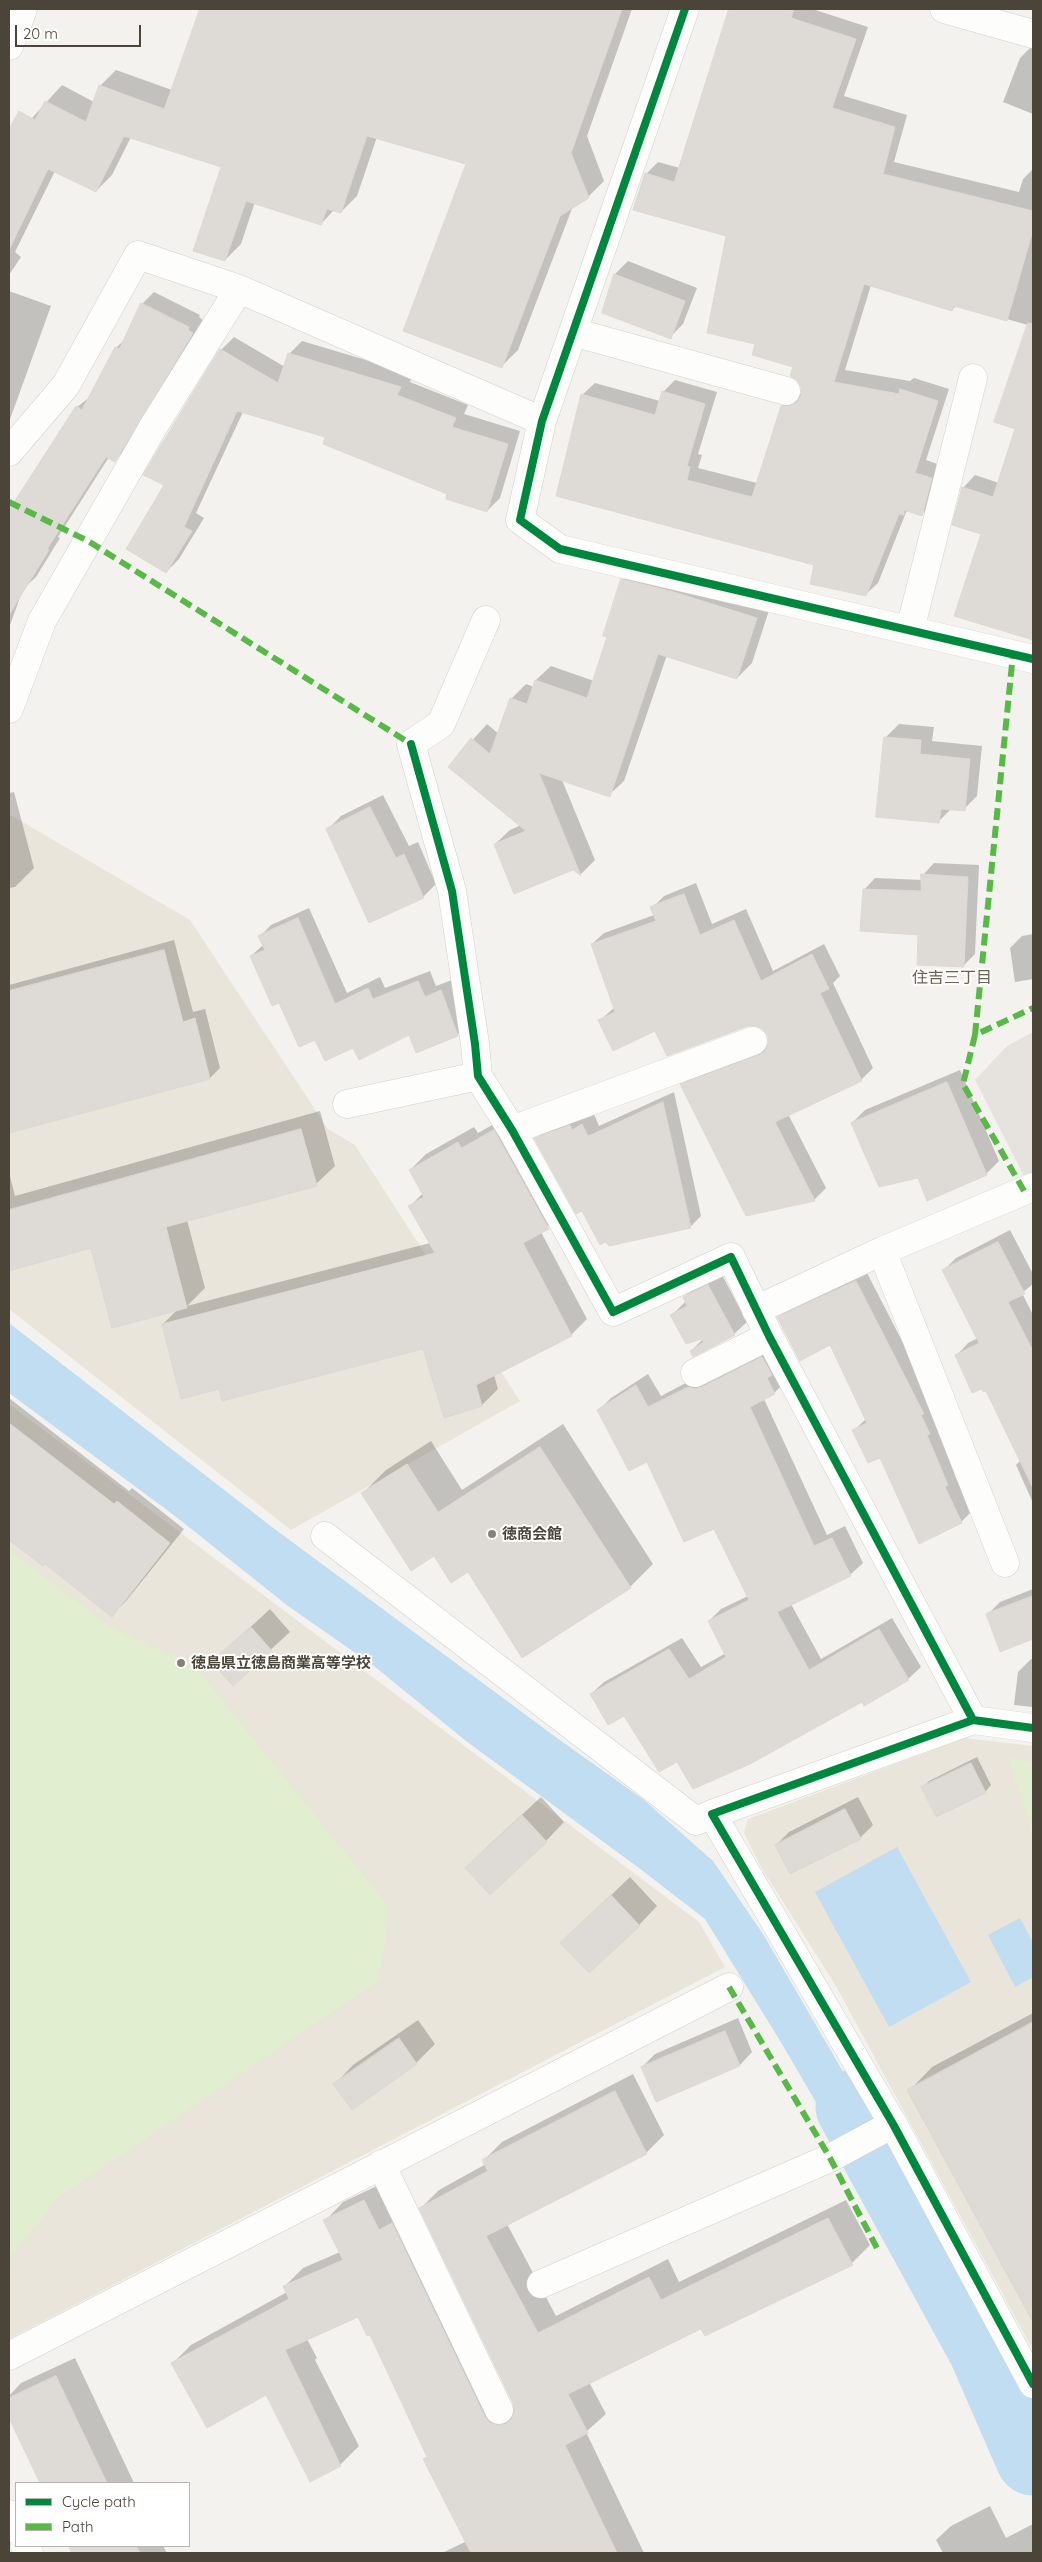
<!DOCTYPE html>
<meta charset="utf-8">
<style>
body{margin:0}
#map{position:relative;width:1042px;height:2562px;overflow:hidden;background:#f4f2ee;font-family:Quicksand,sans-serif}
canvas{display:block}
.frame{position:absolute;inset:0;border:10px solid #4b4439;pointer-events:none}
.legend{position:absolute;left:15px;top:2482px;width:175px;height:65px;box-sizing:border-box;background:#fff;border:1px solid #b7b4b0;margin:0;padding:6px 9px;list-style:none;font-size:15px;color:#4b4439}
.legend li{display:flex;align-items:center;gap:10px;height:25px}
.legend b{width:25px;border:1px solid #b7b4b0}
.scale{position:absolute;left:15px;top:25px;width:126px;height:22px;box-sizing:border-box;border:2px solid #4b4439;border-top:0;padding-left:6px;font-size:15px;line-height:18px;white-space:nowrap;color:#4b4439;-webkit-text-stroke:4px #fff;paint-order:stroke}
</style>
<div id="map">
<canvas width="1042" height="2562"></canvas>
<div class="frame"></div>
<ul class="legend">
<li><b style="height:6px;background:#00873e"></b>Cycle path</li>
<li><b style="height:6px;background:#58b947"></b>Path</li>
</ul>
<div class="scale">20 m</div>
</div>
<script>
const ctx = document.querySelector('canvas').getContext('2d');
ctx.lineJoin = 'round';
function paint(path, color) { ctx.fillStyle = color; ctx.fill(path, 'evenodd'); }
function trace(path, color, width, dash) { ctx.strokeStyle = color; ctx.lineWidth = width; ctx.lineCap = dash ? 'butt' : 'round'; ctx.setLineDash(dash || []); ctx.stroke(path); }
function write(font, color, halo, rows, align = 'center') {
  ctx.font = font + ' Quicksand,"Noto Sans JP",sans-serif'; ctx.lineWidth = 4; ctx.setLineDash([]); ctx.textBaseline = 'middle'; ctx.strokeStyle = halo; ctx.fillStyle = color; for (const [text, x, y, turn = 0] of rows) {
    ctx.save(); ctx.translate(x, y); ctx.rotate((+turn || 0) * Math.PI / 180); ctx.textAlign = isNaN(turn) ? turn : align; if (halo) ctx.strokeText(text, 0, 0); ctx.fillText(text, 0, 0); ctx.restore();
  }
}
const education = new Path2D(`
 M 9,814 L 190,920 L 328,1129 L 355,1145 L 520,1401 L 291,1530 L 9,1309 Z
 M 9,1404 L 699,1922 L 725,1967 L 9,2339 Z
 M 965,1738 L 1033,1746 L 1033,2350 L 836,1986 L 761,1867 L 744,1833 L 748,1819 Z`);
const green = new Path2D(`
 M 9,1550 L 111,1627 L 194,1665 L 390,1908 L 379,1981 L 60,2196 L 9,2259 Z
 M 1008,1758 L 1033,1762 L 1033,1835 Z`);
const parking = new Path2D(`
 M 1033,1032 L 1033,1174 L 1025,1178 L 975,1080 L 1007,1046 Z`);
const water = new Path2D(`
 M 9,1323 L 272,1527 L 557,1738 L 644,1800 L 713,1861 L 763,1934 L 913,2192 L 879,2210 L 779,2039 L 705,1919 L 639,1868 L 466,1741 L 374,1666 L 288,1606 L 175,1516 L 9,1393 Z
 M 897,1847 L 971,1982 L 889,2027 L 815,1892 Z
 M 1020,1918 L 1033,1943 L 1033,1977 L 1015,1987 L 988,1935 Z`);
const shadow = new Path2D(`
 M 201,9 L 632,9 L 587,136 L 604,181 L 588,197 L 573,206 L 518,350 L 502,366 L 467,164 L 377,137 L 357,196 L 341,212 L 334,210 L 321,224 L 255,202 L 241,244 L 225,260 L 222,166 L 131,137 L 112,175 L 96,191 L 55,171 L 15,252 L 21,257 L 9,275 L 9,165 L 32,118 L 62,85 L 94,102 L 100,86 L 116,70 L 172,90 Z
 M 730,9 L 812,9 L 868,27 L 844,96 L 907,115 L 894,162 L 1019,192 L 1023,179 L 1033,169 L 1033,639 L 956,616 L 982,533 L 963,488 L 975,475 L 999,483 L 1017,428 L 1028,325 L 957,305 L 952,310 L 871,285 L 845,370 L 910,381 L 914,378 L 949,389 L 926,460 L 943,466 L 934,502 L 922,514 L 907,510 L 878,583 L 865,595 L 815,565 L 557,495 L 582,395 L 595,383 L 660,401 L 663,392 L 675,380 L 717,392 L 698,454 L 702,455 L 698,468 L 757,483 L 782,406 L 794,394 L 802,394 L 802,386 L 795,366 L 757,343 L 727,236 L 646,174 L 658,162 L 680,168 Z
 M 1032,46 L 1033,46 L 1033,114 L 1003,102 L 1020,58 Z
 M 628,261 L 697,288 L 683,324 L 670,337 L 604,312 L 615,274 Z
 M 9,291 L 51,306 L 9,422 Z
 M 154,292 L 200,315 L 199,317 L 204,321 L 127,448 L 115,460 L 109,457 L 58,537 L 60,538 L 36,577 L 23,589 L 9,628 L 9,513 L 77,407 L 91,396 L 116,348 L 125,339 L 142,304 Z
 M 234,337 L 285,367 L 289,354 L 302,341 L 413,374 L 410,382 L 468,405 L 464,414 L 520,431 L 500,498 L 487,511 L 327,437 L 243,412 L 196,513 L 204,518 L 179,559 L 166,572 L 166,484 L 145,475 L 221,350 Z
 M 637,565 L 771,604 L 752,663 L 737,678 L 667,655 L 624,781 L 609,795 L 562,780 L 595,860 L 581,874 L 573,868 L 495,844 L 510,830 L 521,825 L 449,766 L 487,724 L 499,734 L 511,699 L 526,684 L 534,687 L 536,680 L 551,666 L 594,681 L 608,636 L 622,580 Z
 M 899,724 L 934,727 L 932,741 L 982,746 L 977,796 L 964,809 L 952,808 L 939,821 L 878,815 L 886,737 Z
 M 14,792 L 34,868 L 15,887 L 9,888 L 9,793 Z
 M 383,795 L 409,846 L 418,842 L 436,884 L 423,897 L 328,829 L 341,816 Z
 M 934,863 L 979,865 L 975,954 L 963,966 L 864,890 L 875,878 L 922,880 L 923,875 Z
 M 696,883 L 712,924 L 746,909 L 773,971 L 824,944 L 840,976 L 833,983 L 873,1068 L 861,1080 L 788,1114 L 826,1188 L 814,1200 L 682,1085 L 694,1073 L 770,1045 L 769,1035 L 764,1028 L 756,1024 L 656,1029 L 599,1021 L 615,1007 L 592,944 L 604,933 L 654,915 L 652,908 L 664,896 Z
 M 309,908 L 347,993 L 380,977 L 385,988 L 430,971 L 436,986 L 452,980 L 469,1024 L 457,1035 L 410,1034 L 354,1046 L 316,1038 L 280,1001 L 251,956 L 263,945 L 260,936 L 271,925 Z
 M 1033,934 L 1033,979 L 1015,982 L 1010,948 L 1022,936 Z
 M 174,940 L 193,1012 L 205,1009 L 220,1068 L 210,1078 L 9,1132 L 9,985 Z
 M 960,1070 L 999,1161 L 986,1174 L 919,1176 L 852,1123 L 865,1110 Z
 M 674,1092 L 701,1216 L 690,1227 L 582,1209 L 536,1139 L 547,1128 L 581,1115 L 583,1119 L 594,1114 L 599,1126 Z
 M 320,1111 L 335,1166 L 316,1184 L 187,1220 L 205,1288 L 187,1306 L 430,1243 L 410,1206 L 423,1193 L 410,1170 L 426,1154 L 474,1127 L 478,1133 L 510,1115 L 564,1212 L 541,1232 L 587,1319 L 571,1335 L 494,1375 L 498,1389 L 482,1405 L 424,1347 L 220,1387 L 163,1324 L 178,1309 L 92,1246 L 9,1269 L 9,1172 L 15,1196 Z
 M 1010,1230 L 1033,1274 L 1033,1284 L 1022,1293 L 1033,1315 L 1033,1503 L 1016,1465 L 1021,1460 L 986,1389 L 956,1356 L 968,1343 L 978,1338 L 944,1270 L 956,1258 Z
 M 866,1271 L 934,1403 L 958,1474 L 955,1476 L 972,1511 L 961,1522 L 854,1430 L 866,1419 L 831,1343 L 779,1318 L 790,1307 Z
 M 721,1273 L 747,1322 L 734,1334 L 691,1351 L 705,1337 L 672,1315 L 686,1301 L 684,1297 L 697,1284 Z
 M 775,1345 L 787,1381 L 774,1393 L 764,1399 L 827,1535 L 845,1526 L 863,1563 L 850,1575 L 791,1604 L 821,1659 L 892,1618 L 921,1667 L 908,1679 L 862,1700 L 677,1761 L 625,1714 L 591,1694 L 604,1682 L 682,1638 L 701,1667 L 726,1653 L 709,1621 L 721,1609 L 748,1596 L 714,1527 L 598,1411 L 611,1398 L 648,1374 L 661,1396 L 701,1375 Z
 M 9,1398 L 129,1491 L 132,1488 L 184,1529 L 126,1601 L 112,1615 L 45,1562 L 43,1565 L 9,1539 Z
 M 563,1424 L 653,1564 L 630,1587 L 435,1554 L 363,1493 L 386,1470 L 431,1441 L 462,1490 Z
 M 1033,1589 L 1033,1638 L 1001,1650 L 988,1614 L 1000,1602 Z
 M 270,1609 L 290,1632 L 233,1684 L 213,1662 Z
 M 1031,1659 L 1033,1659 L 1033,1707 L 1014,1705 L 1018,1672 Z
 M 977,1757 L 991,1785 L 985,1792 L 922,1788 L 929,1781 Z
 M 541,1797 L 564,1822 L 546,1841 L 485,1849 Z
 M 858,1797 L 873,1825 L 860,1838 L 776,1845 L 789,1832 Z
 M 630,1877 L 657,1906 L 639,1925 L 581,1924 Z
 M 1033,2013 L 1033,2320 L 909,2091 L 932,2067 Z
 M 738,2018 L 752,2052 L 740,2065 L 657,2101 L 642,2067 L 655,2054 Z
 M 418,2020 L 435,2044 L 416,2063 L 352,2108 L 335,2084 L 353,2065 Z
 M 633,2074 L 664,2135 L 646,2153 L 507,2224 L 556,2316 L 668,2259 L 679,2282 L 846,2200 L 870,2245 L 852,2263 L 702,2327 L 589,2382 L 606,2414 L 586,2432 L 644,2553 L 442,2553 L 467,2541 L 371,2333 L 359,2316 L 307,2339 L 317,2358 L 315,2360 L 359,2446 L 341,2464 L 310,2480 L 266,2394 L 173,2363 L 191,2345 L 287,2292 L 285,2286 L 303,2268 L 340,2252 L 325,2221 L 343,2202 L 383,2183 L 509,2405 L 515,2407 L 421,2208 L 439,2190 L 486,2164 L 484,2160 L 502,2142 Z
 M 75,2358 L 134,2483 L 41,2483 L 9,2415 L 9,2396 L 21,2383 Z
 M 990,2506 L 1006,2538 L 1033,2524 L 1033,2553 L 943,2553 L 936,2540 L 951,2526 Z
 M 70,2546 L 163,2546 L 167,2553 L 74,2553 Z`);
const river = new Path2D(`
 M 853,2107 L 985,2348 L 1033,2458`);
const building = new Path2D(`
 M 200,9 L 622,9 L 571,153 L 589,198 L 560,216 L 502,368 L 403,331 L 466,164 L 367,136 L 341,213 L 327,209 L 321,225 L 246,201 L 225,261 L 193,251 L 221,167 L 124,136 L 96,192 L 48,169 L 9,250 L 9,129 L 19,111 L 35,120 L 45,101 L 86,122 L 99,85 L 164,109 Z
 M 729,9 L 794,9 L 791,18 L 856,39 L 832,108 L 895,127 L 883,174 L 1033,211 L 1033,230 L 1007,321 L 954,306 L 952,311 L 864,284 L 834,382 L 899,394 L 900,389 L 938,401 L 915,473 L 932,478 L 922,516 L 904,510 L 904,515 L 899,514 L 866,596 L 810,584 L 814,565 L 556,496 L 581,394 L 655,415 L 662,391 L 705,404 L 687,466 L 690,467 L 687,480 L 752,497 L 781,406 L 790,406 L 797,402 L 801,396 L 801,387 L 797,380 L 790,376 L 793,367 L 752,355 L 755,344 L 707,333 L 726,236 L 633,210 L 645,173 L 674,182 Z
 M 614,274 L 685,301 L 671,339 L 602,313 Z
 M 141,303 L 189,327 L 188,330 L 193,333 L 115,462 L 106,457 L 47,549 L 49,550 L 9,615 L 9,510 L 76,406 L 82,410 L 115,347 L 119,349 Z
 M 1028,323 L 1033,324 L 1033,640 L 954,616 L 981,534 L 952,525 L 962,487 L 993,497 L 1015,429 L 994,422 Z
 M 220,349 L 278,383 L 288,353 L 401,387 L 397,395 L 456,418 L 452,427 L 508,444 L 487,512 L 446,499 L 447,494 L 323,444 L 325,437 L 237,411 L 184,527 L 192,531 L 166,573 L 126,549 L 164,485 L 143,475 Z
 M 621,579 L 674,592 L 757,618 L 737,679 L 658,654 L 610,797 L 539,773 L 581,876 L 573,870 L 514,894 L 494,844 L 526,831 L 448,767 L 471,738 L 490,754 L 510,698 L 527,704 L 535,680 L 587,698 L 607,637 L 603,636 Z
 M 884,737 L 921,740 L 920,754 L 970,759 L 965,811 L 941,809 L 939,823 L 876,817 Z
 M 370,807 L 396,858 L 404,854 L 424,898 L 369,923 L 326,829 Z
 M 921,874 L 968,877 L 964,967 L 917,965 L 918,935 L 860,931 L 863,889 L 921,891 Z
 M 684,894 L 700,935 L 734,920 L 761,981 L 812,954 L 829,989 L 820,993 L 862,1081 L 775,1122 L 815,1201 L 746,1216 L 680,1084 L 759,1055 L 765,1051 L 768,1043 L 768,1036 L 763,1029 L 756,1026 L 748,1026 L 667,1056 L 655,1031 L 613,1051 L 598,1020 L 615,1012 L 591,944 L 656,921 L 650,907 Z
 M 298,918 L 335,1004 L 368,988 L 373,999 L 418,981 L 425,997 L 441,990 L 458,1036 L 416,1053 L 409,1035 L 359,1060 L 353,1048 L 325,1061 L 315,1040 L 299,1047 L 279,1003 L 272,1006 L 250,956 L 265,950 L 258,936 Z
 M 164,950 L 183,1022 L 195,1018 L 210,1079 L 9,1133 L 9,991 Z
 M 947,1082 L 987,1175 L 927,1201 L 918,1178 L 879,1187 L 851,1123 Z
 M 663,1102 L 691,1228 L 609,1246 L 606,1242 L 600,1245 L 582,1211 L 576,1214 L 534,1138 L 570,1125 L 572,1130 L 582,1124 L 588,1136 Z
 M 301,1129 L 317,1186 L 166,1227 L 187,1308 L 112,1328 L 91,1248 L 9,1271 L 9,1210 Z
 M 494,1130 L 549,1229 L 523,1243 L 572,1336 L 476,1385 L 482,1406 L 444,1418 L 423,1349 L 222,1401 L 219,1389 L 181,1399 L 162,1324 L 435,1253 L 408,1206 L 424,1197 L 409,1170 L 458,1142 L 461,1148 Z
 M 998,1242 L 1025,1294 L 1008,1302 L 1033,1351 L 1033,1488 L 986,1391 L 983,1392 L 982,1389 L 972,1393 L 955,1355 L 979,1343 L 942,1270 Z
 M 856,1281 L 924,1414 L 921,1415 L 930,1434 L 927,1435 L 948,1485 L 945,1487 L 962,1523 L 919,1544 L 880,1458 L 868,1463 L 852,1430 L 867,1423 L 830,1345 L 800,1361 L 777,1317 Z
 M 708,1285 L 735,1335 L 693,1357 L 690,1351 L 704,1342 L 702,1339 L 686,1344 L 670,1315 L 687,1306 L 683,1297 Z
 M 762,1357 L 772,1375 L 767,1378 L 775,1394 L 750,1407 L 814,1546 L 832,1538 L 851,1576 L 777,1612 L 809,1670 L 879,1629 L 909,1680 L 864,1706 L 862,1702 L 750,1764 L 693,1789 L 677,1762 L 659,1772 L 624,1716 L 608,1725 L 590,1694 L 669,1649 L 689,1679 L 726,1657 L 708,1621 L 749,1600 L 714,1529 L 684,1542 L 647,1462 L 629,1471 L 597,1410 L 636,1385 L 648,1407 L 688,1387 L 695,1389 L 702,1387 Z
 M 9,1423 L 114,1504 L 117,1501 L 170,1543 L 112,1617 L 45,1564 L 43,1566 L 9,1540 Z
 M 540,1447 L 631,1588 L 522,1658 L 468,1572 L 451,1583 L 434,1556 L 411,1571 L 361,1493 L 407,1464 L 438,1512 Z
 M 1033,1596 L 1033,1639 L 1000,1652 L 986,1614 Z
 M 251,1627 L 272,1651 L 233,1686 L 211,1662 Z
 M 971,1763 L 986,1793 L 936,1817 L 921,1787 Z
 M 845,1809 L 861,1839 L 790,1874 L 775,1845 Z
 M 522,1815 L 547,1842 L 490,1895 L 465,1868 Z
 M 611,1895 L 640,1926 L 589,1973 L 560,1943 Z
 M 1033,2022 L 1033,2322 L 907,2090 Z
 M 725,2031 L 740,2066 L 656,2102 L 641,2067 Z
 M 399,2038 L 417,2064 L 352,2110 L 333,2084 Z
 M 615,2091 L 647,2154 L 486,2236 L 538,2333 L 649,2277 L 661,2300 L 828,2218 L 853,2265 L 705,2336 L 701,2329 L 568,2394 L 588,2433 L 565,2445 L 617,2553 L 471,2553 L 423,2459 L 427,2457 L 370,2335 L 367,2336 L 358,2317 L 285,2350 L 341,2466 L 310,2482 L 266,2395 L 207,2428 L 171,2363 L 289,2299 L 283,2286 L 343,2260 L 323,2220 L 364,2200 L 379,2230 L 392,2223 L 485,2417 L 490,2423 L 497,2425 L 506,2424 L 512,2419 L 514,2412 L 513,2403 L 419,2208 L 488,2171 L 482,2160 Z
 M 56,2376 L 107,2483 L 40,2483 L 9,2418 L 9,2398 Z
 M 69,2546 L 136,2546 L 140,2553 L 72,2553 Z`);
const minor = new Path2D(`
 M 685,9 L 542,421 L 520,520 L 560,549 L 1033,659
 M 944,9 L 1033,34
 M 9,46 L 23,9
 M 573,332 L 786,391
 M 9,452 L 66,385 L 138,255 L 239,289 L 542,421
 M 486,620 L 441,724 L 411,744 L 452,891 L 475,1044 L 478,1076 L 512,1130 L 613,1312 L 731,1257 L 769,1336 L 973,1720
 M 910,630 L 973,378
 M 9,709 L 42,621 L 153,427 L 239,289
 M 347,1104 L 478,1076
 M 512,1130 L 753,1041
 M 882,1251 L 1005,1563
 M 756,1310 L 882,1251 L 1033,1187
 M 695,1373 L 769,1336
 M 325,1536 L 696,1821 L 712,1814
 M 1033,1728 L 973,1720 L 712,1814 L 893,2124 L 1033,2384
 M 381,2164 L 499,2410
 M 541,2284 L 830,2158 L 893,2124
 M 9,2356 L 729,1987
 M 9,2514 L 16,2529
 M 25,2546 L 29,2553`);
const quiet = new Path2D(`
 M 9,502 L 88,541 L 411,744
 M 975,1035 L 1013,654
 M 1024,1191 L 963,1084 L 975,1035 L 1033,1008
 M 729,1987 L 830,2158 L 879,2252`);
const cycleway = new Path2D(`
 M 685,9 L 542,421 L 520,520 L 560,549 L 1033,659
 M 411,744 L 452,891 L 475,1044 L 478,1076 L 512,1130 L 613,1312 L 731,1257 L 769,1336 L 973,1720
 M 1033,1728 L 973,1720 L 712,1814 L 893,2124 L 1033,2384`);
const markers = [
 [492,1534,5,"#868178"],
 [181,1663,5,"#868178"]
];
const poiNames = [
 ["徳商会館",502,1534],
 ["徳島県立徳島商業高等学校",191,1663]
];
const neighbourhoodNames = [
 ["住吉三丁目",952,978]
];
paint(education, '#eae5da');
paint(green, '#e1eecf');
paint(parking, '#e6e3df');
paint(water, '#c0ddf1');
paint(shadow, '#0003');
trace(river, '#c0ddf1', 75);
paint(building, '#dedbd6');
trace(building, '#dcd9d4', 1);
trace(minor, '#d2d0cb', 29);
trace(minor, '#fdfdfc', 28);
trace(quiet, '#58b947', 6, [12, 6]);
trace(cycleway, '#00873e', 8);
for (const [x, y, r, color] of markers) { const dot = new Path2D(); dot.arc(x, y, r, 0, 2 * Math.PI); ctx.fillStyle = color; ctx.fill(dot); trace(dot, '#fff', 2); }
write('bold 15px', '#4b4439', '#fff', poiNames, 'left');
write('16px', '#6e6250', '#fff', neighbourhoodNames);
</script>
